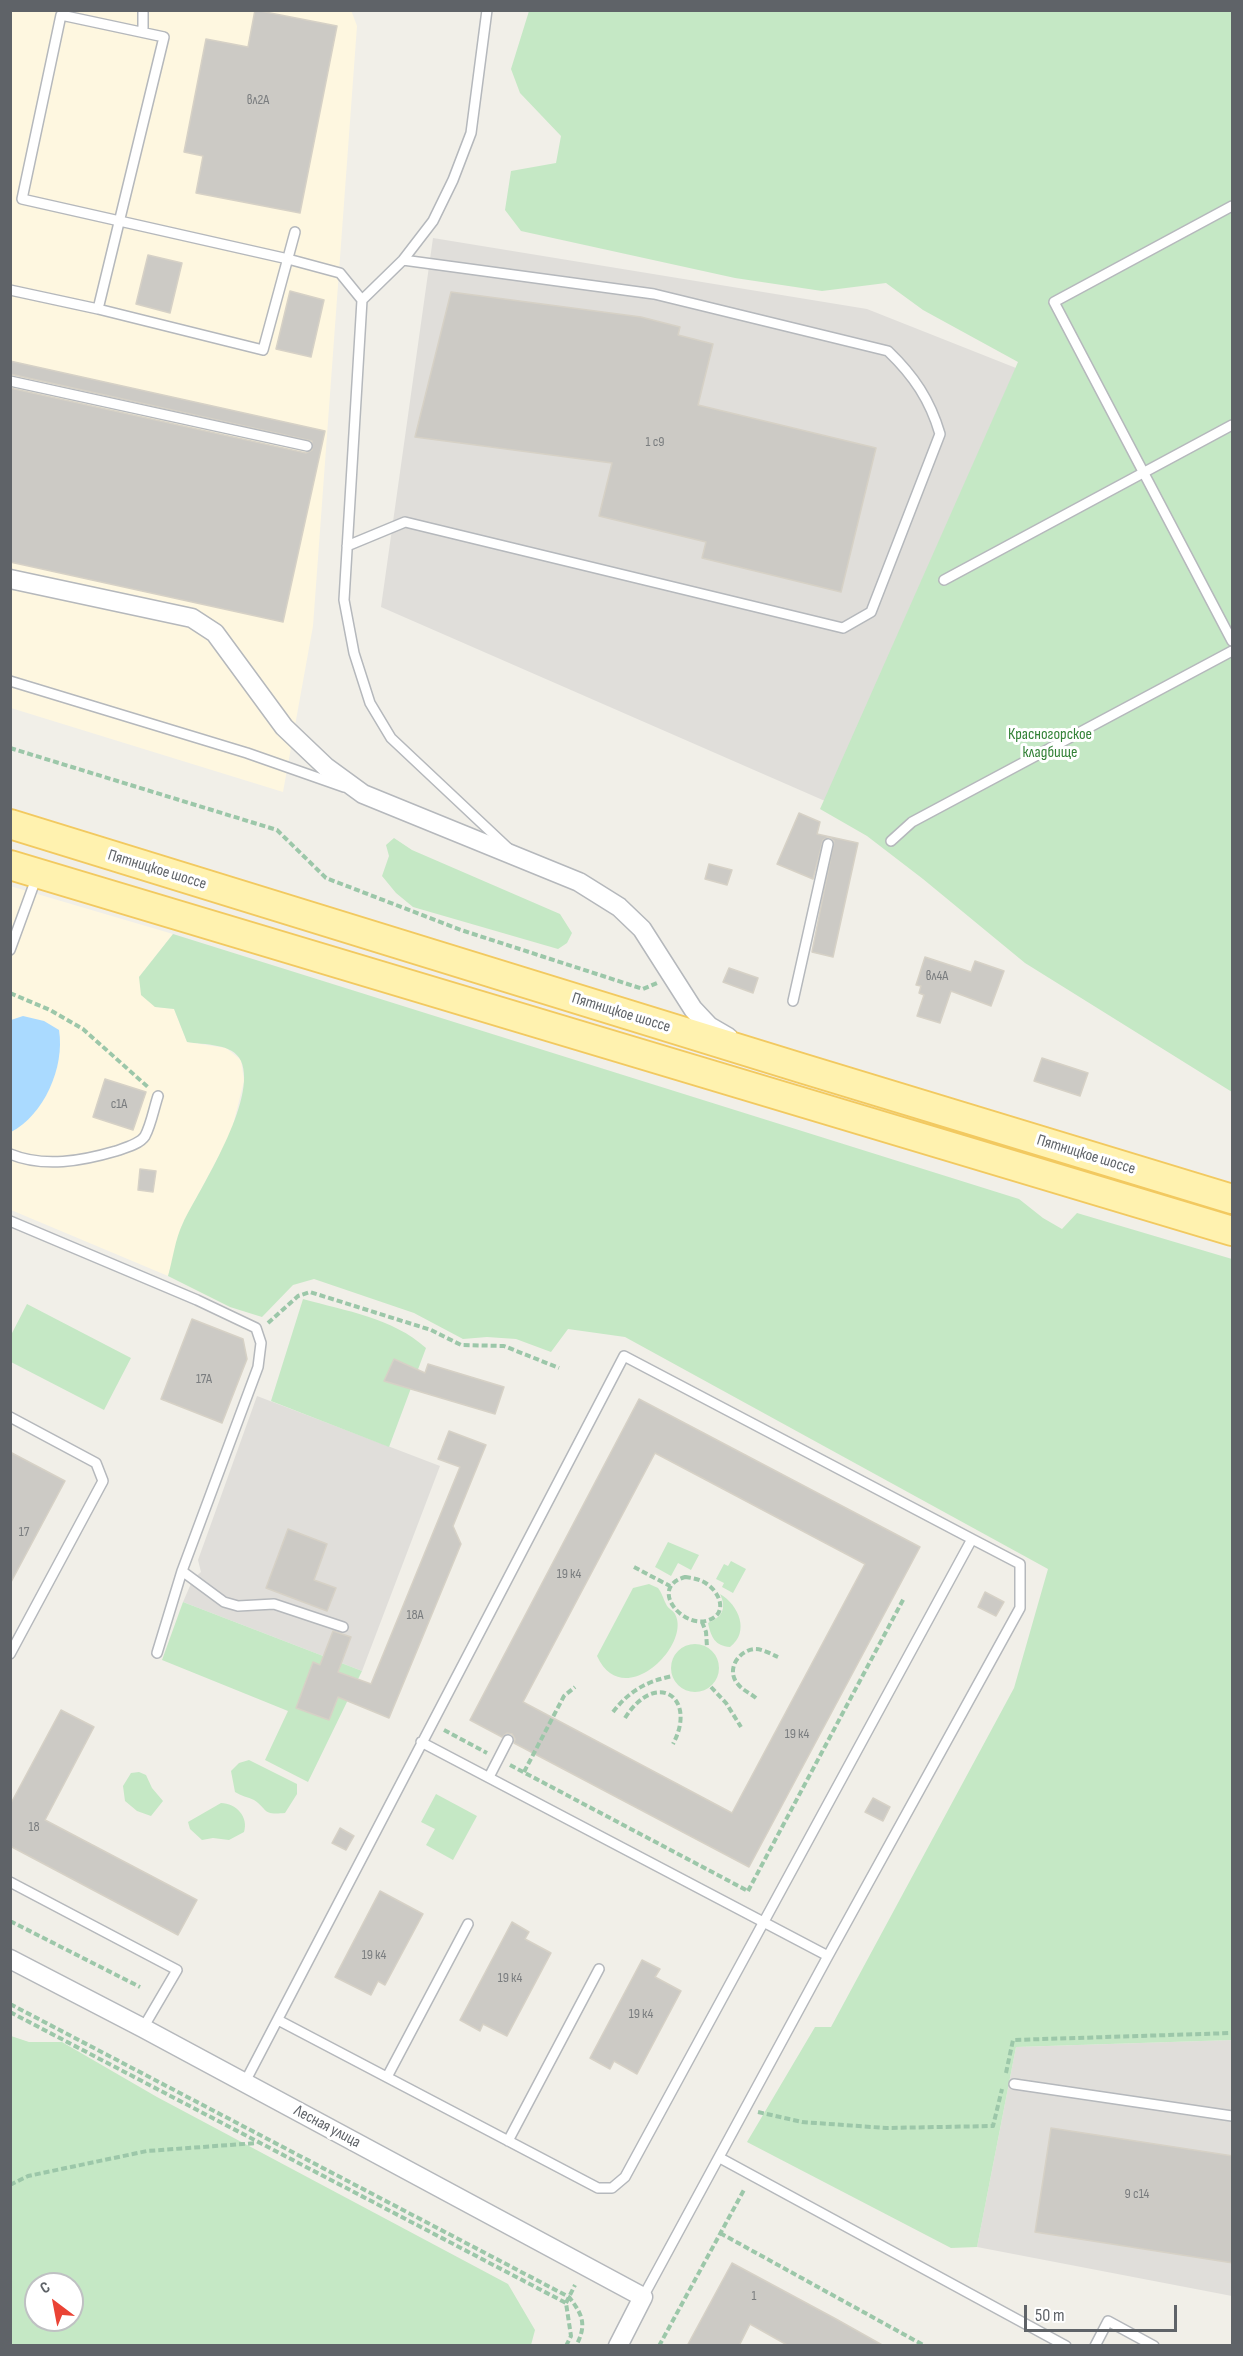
<!DOCTYPE html>
<meta charset="utf-8">
<style>
body{margin:0}
#map{position:relative;width:1243px;height:2356px;overflow:hidden;background:#f1efe8;font-family:"Sofia Sans Condensed",sans-serif}
canvas{display:block}
.frame{position:absolute;inset:0;border:12px solid #5f6368;pointer-events:none}
.north{position:absolute;left:24px;top:2272px;width:60px;height:60px;box-sizing:border-box;background:#fff;border:2px solid #bfc1c3;border-radius:50%;rotate:328deg;font-size:16px;font-weight:700;line-height:24px;text-align:center;color:#5f6368}
.north::after{content:'';display:block;margin:auto;width:21px;height:27px;background:#ea4335;clip-path:polygon(50% 0,100% 100%,50% 72%,0 100%)}
.scale{position:absolute;left:1024px;top:2305px;width:153px;height:27px;box-sizing:border-box;border:3px solid #5f6368;border-top:0;padding-left:8px;font-size:18px;line-height:21px;white-space:nowrap;color:#5f6368;-webkit-text-stroke:4px #fff;paint-order:stroke}
</style>
<div id="map">
<canvas width="1243" height="2356"></canvas>
<div class="frame"></div>
<div class="north">С</div>
<div class="scale">50 m</div>
</div>
<script>
const ctx = document.querySelector('canvas').getContext('2d');
ctx.lineJoin = 'round';
function paint(path, color) { ctx.fillStyle = color; ctx.fill(path, 'evenodd'); }
function trace(path, color, width, dash) { ctx.strokeStyle = color; ctx.lineWidth = width; ctx.lineCap = dash ? 'butt' : 'round'; ctx.setLineDash(dash || []); ctx.stroke(path); }
function write(font, color, halo, rows, align = 'center') {
  ctx.font = font + ' "Sofia Sans Condensed",sans-serif'; ctx.lineWidth = 6; ctx.setLineDash([]); ctx.textBaseline = 'middle'; ctx.strokeStyle = halo; ctx.fillStyle = color; for (const [text, x, y, turn = 0] of rows) {
    ctx.save(); ctx.translate(x, y); ctx.rotate((+turn || 0) * Math.PI / 180); ctx.textAlign = isNaN(turn) ? turn : align; if (halo) ctx.strokeText(text, 0, 0); ctx.fillText(text, 0, 0); ctx.restore();
  }
}
const commercial = new Path2D(`
 M 351,10 L 357,26 L 313,626 L 283,792 L 11,708 L 10,11 Z
 M 10,886 L 173,934 L 139,977 L 155,1007 L 174,1009 L 187,1042 L 226,1048 L 241,1060 L 244,1081 L 231,1133 L 182,1225 L 168,1276 L 11,1210 Z`);
const industrial = new Path2D(`
 M 433,238 L 867,309 L 1016,368 L 825,801 L 381,607 Z
 M 257,1396 L 440,1466 L 362,1671 L 183,1602 L 193,1579 L 201,1572 L 198,1560 Z
 M 1232,2040 L 1232,2296 L 977,2247 L 1016,2047 Z`);
const green = new Path2D(`
 M 529,11 L 1232,11 L 1232,1092 L 1025,963 L 923,879 L 867,836 L 820,809 L 1018,362 L 923,310 L 886,283 L 822,291 L 735,278 L 521,231 L 505,210 L 511,171 L 556,163 L 561,136 L 520,93 L 511,69 Z
 M 394,838 L 412,850 L 560,914 L 572,933 L 567,943 L 558,949 L 413,907 L 396,893 L 382,876 L 389,856 L 386,845 Z
 M 173,934 L 1019,1199 L 1043,1218 L 1062,1229 L 1077,1213 L 1232,1259 L 1232,2040 L 1016,2047 L 977,2247 L 951,2248 L 747,2142 L 815,2027 L 831,2027 L 1014,1688 L 1048,1569 L 625,1337 L 568,1329 L 551,1352 L 516,1339 L 487,1337 L 463,1339 L 414,1313 L 314,1279 L 293,1285 L 262,1317 L 230,1307 L 168,1276 C 173,1259 175,1239 183,1223 C 200,1188 258,1100 241,1061 C 233,1043 204,1045 187,1042 L 174,1009 L 155,1007 L 141,995 L 139,977 Z
 M 303,1299 C 346,1311 393,1318 426,1348 L 389,1447 L 271,1401 Z
 M 27,1304 L 131,1358 L 104,1410 L 11,1362 L 11,1335 Z
 M 668,1542 L 699,1555 L 691,1570 L 678,1563 L 671,1576 L 655,1567 Z
 M 731,1561 L 746,1569 L 733,1593 L 722,1587 L 724,1583 L 716,1579 L 724,1564 L 728,1566 Z
 M 649,1584 L 658,1588 C 662,1593 663,1598 666,1604 C 668,1609 674,1611 675,1614 C 692,1645 623,1713 597,1656 L 633,1588 Z
 M 720,1594 C 739,1605 750,1632 730,1647 C 715,1646 711,1637 708,1623 C 722,1617 727,1609 720,1594 Z
 M 183,1602 L 362,1671 L 308,1782 L 265,1760 L 288,1711 L 162,1660 Z
 M671 1668a24 24 0 1 1 48 0a24 24 0 1 1-48 0Z
 M 249,1760 L 297,1784 L 297,1794 L 285,1813 C 261,1815 269,1810 254,1800 C 248,1797 241,1796 235,1792 L 231,1771 L 239,1763 Z
 M 139,1772 L 146,1775 L 152,1788 L 163,1801 L 151,1816 L 137,1811 L 125,1801 L 123,1786 L 131,1773 Z
 M 436,1794 L 477,1816 L 453,1860 L 426,1845 L 435,1829 L 421,1822 Z
 M 221,1803 C 236,1803 249,1817 244,1832 L 229,1840 L 213,1838 L 202,1840 L 190,1829 L 188,1822 Z
 M 11,2036 L 29,2042 L 62,2042 L 157,2097 L 508,2284 L 535,2330 L 531,2345 L 11,2345 ZM 36,2284 L 72,2284 L 72,2320 L 36,2320 Z`);
const water = new Path2D(`
 M 23,1016 L 44,1021 L 59,1030 C 65,1067 44,1115 11,1132 L 11,1020 Z`);
const building = new Path2D(`
 M 255,10 L 337,26 L 300,213 L 196,193 L 203,156 L 184,152 L 206,39 L 248,47 Z
 M 148,255 L 182,263 L 170,313 L 136,304 Z
 M 290,291 L 324,300 L 311,357 L 276,349 Z
 M 451,292 L 641,317 L 680,327 L 678,335 L 713,344 L 698,405 L 876,448 L 841,592 L 702,558 L 706,542 L 599,516 L 612,463 L 415,437 Z
 M 10,361 L 325,431 L 283,622 L 10,562 L 10,388 L 306,453 L 312,450 L 312,441 L 10,374 Z
 M 799,813 L 820,822 L 817,834 L 858,843 L 833,957 L 812,952 L 834,841 L 829,837 L 823,840 L 813,879 L 777,864 Z
 M 709,864 L 732,870 L 727,885 L 705,879 Z
 M 925,957 L 971,972 L 975,961 L 1004,971 L 991,1006 L 951,991 L 940,1023 L 917,1016 L 924,995 L 919,993 L 921,986 L 916,985 Z
 M 729,968 L 758,978 L 753,993 L 723,982 Z
 M 1042,1058 L 1088,1073 L 1080,1096 L 1034,1081 Z
 M 105,1079 L 146,1092 L 133,1130 L 93,1117 Z
 M 140,1169 L 156,1171 L 153,1192 L 138,1190 Z
 M 192,1319 L 243,1339 L 247,1359 L 222,1423 L 161,1399 Z
 M 394,1359 L 425,1373 L 428,1364 L 504,1387 L 495,1414 L 384,1381 Z
 M 639,1399 L 920,1547 L 749,1867 L 514,1743 L 515,1739 L 512,1734 L 507,1733 L 502,1737 L 470,1720 ZM 655,1453 L 865,1564 L 732,1813 L 523,1702 Z
 M 449,1431 L 486,1445 L 453,1526 L 461,1544 L 389,1718 L 338,1697 L 329,1720 L 296,1708 L 313,1662 L 320,1665 L 333,1631 L 351,1637 L 338,1672 L 371,1684 L 460,1467 L 438,1459 Z
 M 10,1452 L 65,1481 L 10,1584 Z
 M 288,1529 L 327,1544 L 314,1580 L 336,1588 L 327,1611 L 266,1588 Z
 M 985,1592 L 1004,1602 L 996,1616 L 978,1607 Z
 M 61,1710 L 94,1727 L 45,1820 L 197,1900 L 178,1935 L 10,1846 L 10,1805 Z
 M 873,1798 L 890,1807 L 883,1821 L 865,1812 Z
 M 340,1828 L 354,1836 L 346,1850 L 332,1843 Z
 M 380,1891 L 423,1914 L 385,1985 L 378,1981 L 371,1995 L 335,1977 Z
 M 512,1922 L 529,1932 L 525,1939 L 551,1953 L 507,2036 L 483,2024 L 480,2031 L 460,2020 Z
 M 642,1960 L 660,1969 L 655,1977 L 681,1991 L 637,2074 L 614,2061 L 610,2069 L 590,2058 Z
 M 1051,2128 L 1233,2156 L 1233,2263 L 1035,2232 Z
 M 732,2263 L 836,2319 L 884,2346 L 789,2346 L 750,2324 L 739,2346 L 687,2346 Z`);
const path = new Path2D(`
 M 10,748 L 277,830 L 326,878 L 461,930 L 643,989 L 657,983
 M 10,993 L 50,1010 L 83,1029 L 149,1088
 M 268,1323 L 298,1296 L 310,1292 L 431,1330 L 461,1345 L 504,1346 L 559,1368
 M 634,1567 L 670,1586
 M 685,1577 C 692,1578 700,1579 707,1584 C 720,1593 728,1613 709,1620 C 684,1630 647,1588 685,1577 Z
 M 702,1622 L 706,1632 L 707,1647
 M 711,1687 L 726,1703 L 741,1727
 M 756,1698 C 750,1693 742,1690 737,1683 C 726,1669 739,1650 755,1649 C 763,1649 771,1654 778,1657
 M 613,1712 C 629,1691 647,1681 673,1676
 M 625,1718 C 656,1669 698,1697 673,1744
 M 444,1730 L 487,1753
 M 510,1765 L 748,1891
 M 524,1772 L 564,1696 L 575,1687
 M 748,1891 L 904,1598
 M 10,1921 L 140,1987
 M 10,2004 L 569,2297 C 583,2315 587,2325 576,2346
 M 10,2012 L 566,2303 L 571,2336 L 566,2346
 M 1006,2073 L 1013,2040 L 1232,2033
 M 758,2112 L 802,2122 L 886,2128 L 993,2126 L 1002,2089
 M 10,2185 L 28,2176 L 147,2151 L 257,2143
 M 720,2233 L 925,2346
 M 566,2303 L 575,2285
 M 659,2346 L 745,2188`);
const lane = new Path2D(`
 M 143,10 L 143,32
 M 487,10 L 471,133 L 453,180 L 433,221 L 403,260 L 362,300 L 344,600 L 354,653 L 370,703 L 391,738 L 508,848
 M 1232,206 L 1054,302 L 1232,641
 M 10,290 L 98,309 L 263,350 L 295,232
 M 98,309 L 164,37 L 61,15 L 22,199 L 288,259 L 340,273 L 362,300
 M 10,381 L 307,446
 M 347,546 L 405,522 L 843,628 L 871,612 L 940,434 C 930,400 914,376 888,351 L 654,294 L 403,260
 M 944,580 L 1232,425
 M 10,681 L 247,753 L 344,787
 M 891,841 L 912,822 L 1232,651
 M 10,950 L 37,876
 M 793,1001 L 828,844
 M 10,1154 C 44,1168 82,1161 116,1151 C 125,1148 140,1144 145,1136 C 151,1125 154,1108 158,1096
 M 10,1221 L 197,1300 L 256,1328 L 261,1343 L 258,1367 L 182,1571 L 157,1653
 M 10,1417 L 96,1463 L 103,1481 L 10,1654
 M 182,1571 L 224,1602 L 238,1606 L 274,1604 L 343,1627
 M 421,1742 L 828,1956
 M 489,1777 L 508,1740
 M 10,1882 L 177,1970 L 143,2028
 M 387,2077 L 468,1924
 M 245,2082 L 624,1356 L 972,1539 L 625,2177 L 612,2188 L 598,2188 L 278,2020
 M 1014,2084 L 1232,2116
 M 508,2141 L 599,1969
 M 720,2158 L 1066,2346
 M 643,2297 L 828,1956 L 1020,1608 L 1020,1564 L 972,1539
 M 1095,2346 L 1108,2321 L 1154,2346`);
const street = new Path2D(`
 M 10,579 L 192,618 L 215,633 L 284,727 L 326,767 L 363,794 L 579,882 L 619,907 L 642,929 L 693,1009 L 709,1026 L 728,1037
 M 10,1959 L 143,2028 L 643,2297 L 618,2346`);
const primary = new Path2D(`
 M 10,824 L 801,1068 L 1232,1199
 M 10,865 L 1232,1231`);
const numberNames = [
 ["вл2A",258,100],
 ["1 с9",655,442],
 ["вл4A",937,976],
 ["с1A",119,1104],
 ["17А",204,1379],
 ["17",24,1532],
 ["19 к4",569,1574],
 ["18А",415,1615],
 ["19 к4",797,1734],
 ["18",34,1827],
 ["19 к4",374,1955],
 ["19 к4",510,1978],
 ["19 к4",641,2014],
 ["9 с14",1137,2194],
 ["1",754,2296]
];
const parkNames = [
 ["Красногорское",1050,735],
 ["кладбище",1050,753]
];
const streetNames = [
 ["Пятницкое шоссе",157,870,17],
 ["Пятницкое шоссе",621,1013,17],
 ["Пятницкое шоссе",1086,1155,17],
 ["Лесная улица",327,2127,28]
];
paint(commercial, '#fef7e0');
paint(industrial, '#e0deda');
paint(green, '#c5e8c5');
paint(water, '#aadaff');
paint(building, '#cccac5');
trace(building, '#d6d1c6', 1.5);
trace(lane, '#b5b8bc', 12);
trace(street, '#b5b8bc', 21);
trace(primary, '#f2c960', 32);
trace(path, '#9cc7a9', 4, [6, 3]);
trace(lane, '#fff', 9);
trace(street, '#fff', 18);
trace(primary, '#fff2af', 28);
write('14px', '#7a7d7f', null, numberNames);
write('16px', '#348238', '#fff', parkNames);
write('16px', '#5f6368', '#fff', streetNames);
</script>
